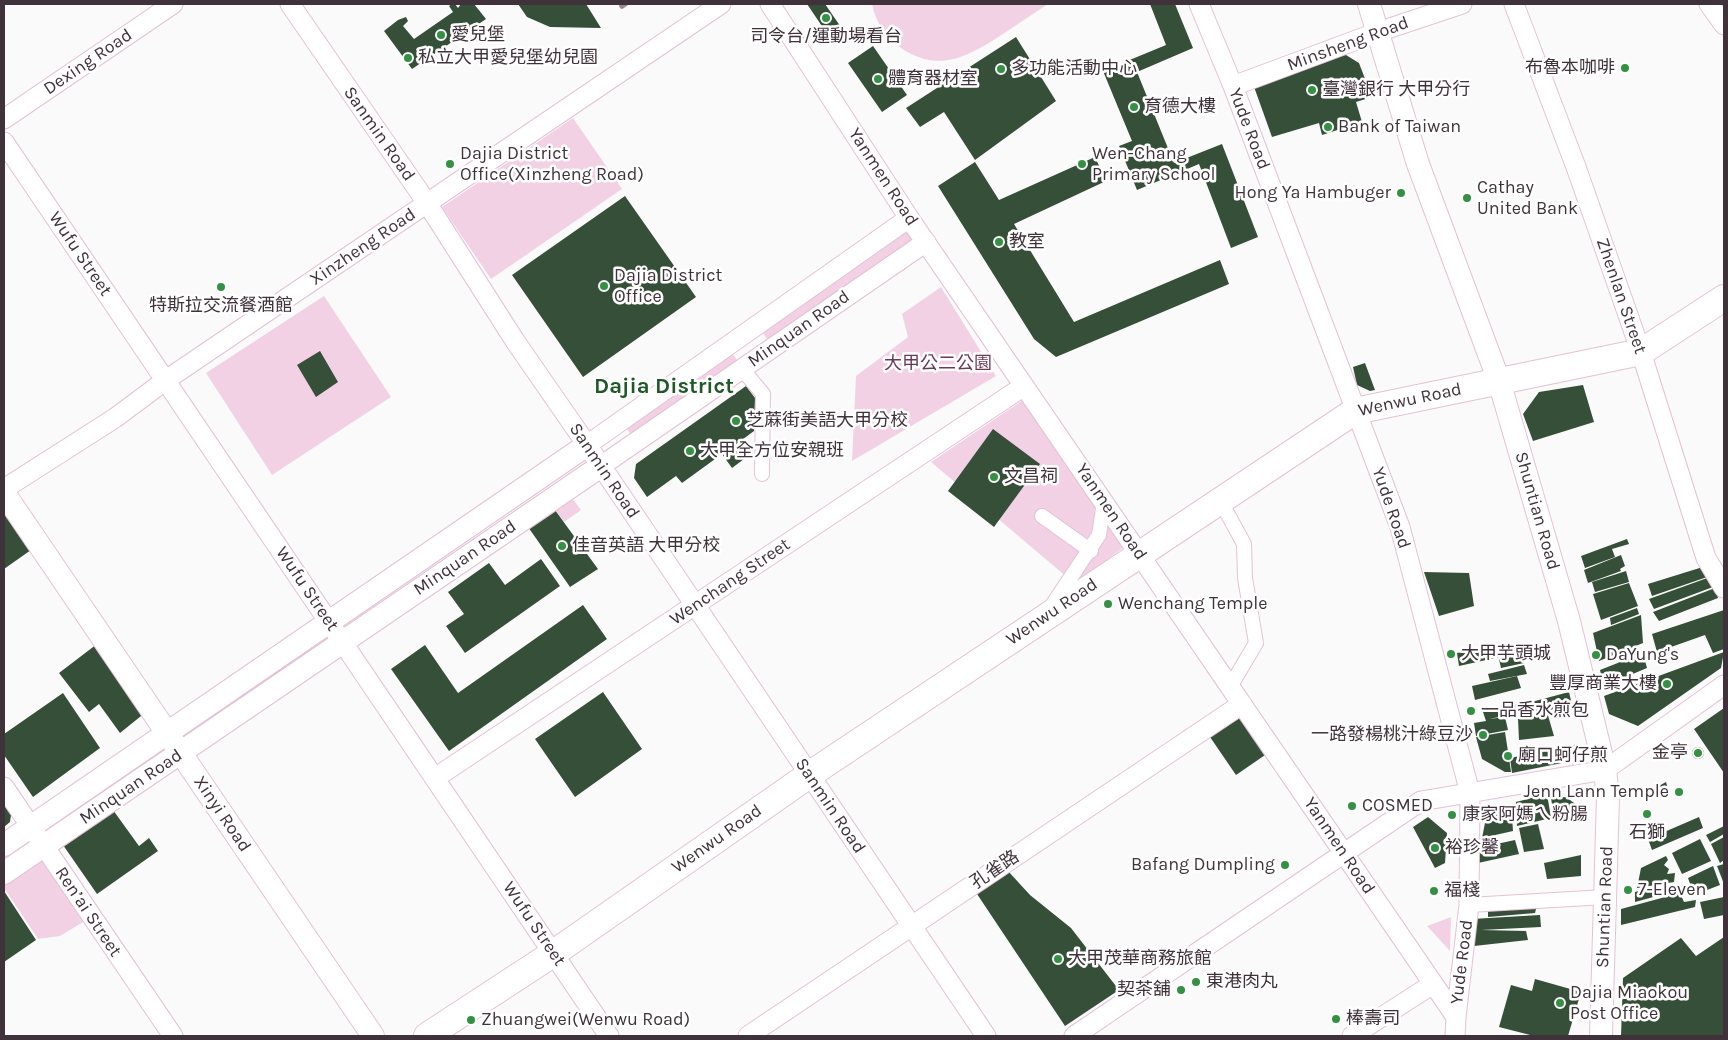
<!DOCTYPE html>
<meta charset="utf-8">
<style>
body{margin:0}
#map{position:relative;width:1728px;height:1040px;overflow:hidden;background:#fafafa;font-family:Karla,sans-serif}
canvas{display:block}
.frame{position:absolute;inset:0;border:5px solid #40323a;pointer-events:none}
</style>
<div id="map">
<canvas width="1728" height="1040"></canvas>
<div class="frame"></div>
</div>
<script>
const ctx = document.querySelector('canvas').getContext('2d');
ctx.lineJoin = 'round';
function paint(path, color) { ctx.fillStyle = color; ctx.fill(path, 'evenodd'); }
function trace(path, color, width, dash) { ctx.strokeStyle = color; ctx.lineWidth = width; ctx.lineCap = dash ? 'butt' : 'round'; ctx.setLineDash(dash || []); ctx.stroke(path); }
function write(font, color, halo, rows, align = 'center') {
  ctx.font = font + ' Karla,"Noto Sans TC",sans-serif'; ctx.lineWidth = 5; ctx.setLineDash([]); ctx.textBaseline = 'middle'; ctx.strokeStyle = halo; ctx.fillStyle = color; for (const [text, x, y, turn = 0] of rows) {
    ctx.save(); ctx.translate(x, y); ctx.rotate((+turn || 0) * Math.PI / 180); ctx.textAlign = isNaN(turn) ? turn : align; if (halo) ctx.strokeText(text, 0, 0); ctx.fillText(text, 0, 0); ctx.restore();
  }
}
const green = new Path2D(`
 M 872,4 L 1048,4 C 1033,14 1018,24 1003,34 C 969,56 939,74 901,48 C 886,38 875,21 872,4 Z
 M 573,118 L 622,189 L 491,279 L 442,207 Z
 M 905,226 L 915,240 L 769,342 L 759,327 Z
 M 941,287 L 996,376 L 852,461 L 856,376 L 908,337 L 902,314 Z
 M 324,296 L 391,397 L 272,475 L 206,373 Z
 M 729,349 L 740,364 L 633,438 L 623,423 Z
 M 1029,396 L 1129,543 L 1075,584 L 931,462 Z
 M 569,494 L 581,510 L 564,522 L 552,506 Z
 M 46,857 L 88,919 L 60,936 L 38,939 L 4,888 L 4,884 Z
 M 1451,917 L 1450,951 L 1427,926 Z`);
const stream = new Path2D(`
 M 622,6 L 625,4`);
const building = new Path2D(`
 M 452,4 L 455,4 L 458,8 L 461,4 L 474,4 L 486,19 L 412,69 L 384,31 L 398,20 L 406,17 L 408,21 L 403,26 L 414,39 L 453,12 L 449,6 Z
 M 518,4 L 586,4 L 601,28 L 550,27 L 527,17 Z
 M 807,4 L 825,4 L 845,33 L 832,41 Z
 M 1150,4 L 1175,4 L 1193,48 L 1137,72 L 1174,163 L 1222,144 L 1258,237 L 1231,248 L 1199,164 L 1137,190 L 1119,146 L 1132,141 L 1103,71 L 1166,45 Z
 M 1016,37 L 1056,101 L 975,160 L 944,112 L 920,127 L 906,108 Z
 M 873,46 L 907,95 L 882,112 L 848,63 Z
 M 1341,52 L 1359,63 L 1372,97 L 1356,102 L 1362,122 L 1322,135 L 1319,123 L 1272,137 L 1253,84 Z
 M 1095,157 L 1106,181 L 1014,224 L 1074,322 L 1220,260 L 1229,284 L 1056,357 L 1034,339 L 938,186 L 975,162 L 999,200 Z
 M 625,196 L 696,297 L 583,377 L 512,275 Z
 M 320,351 L 338,382 L 316,397 L 297,365 Z
 M 1365,363 L 1375,390 L 1370,391 L 1357,385 L 1353,367 Z
 M 1583,385 L 1594,422 L 1533,441 L 1523,414 L 1539,392 Z
 M 746,386 L 755,398 L 754,431 L 735,445 L 744,459 L 732,468 L 722,454 L 682,483 L 676,476 L 647,497 L 634,478 L 636,464 Z
 M 993,429 L 1040,464 L 994,527 L 948,491 Z
 M 552,506 L 598,569 L 570,587 L 526,524 Z
 M 4,513 L 31,550 L 4,569 Z
 M 1627,539 L 1629,544 L 1612,549 L 1615,557 L 1585,568 L 1581,556 Z
 M 1621,555 L 1625,566 L 1620,569 L 1621,571 L 1588,583 L 1584,570 Z
 M 541,559 L 560,586 L 465,653 L 446,626 L 464,614 L 448,592 L 489,563 L 505,585 Z
 M 1706,566 L 1710,576 L 1652,596 L 1648,584 Z
 M 1626,571 L 1629,582 L 1595,592 L 1592,582 Z
 M 1424,572 L 1469,573 L 1474,606 L 1439,616 Z
 M 1710,577 L 1713,587 L 1654,609 L 1649,599 Z
 M 1629,583 L 1638,606 L 1601,620 L 1593,594 Z
 M 1715,588 L 1718,598 L 1659,621 L 1653,612 Z
 M 583,605 L 607,639 L 449,751 L 391,669 L 425,645 L 458,693 Z
 M 1637,608 L 1639,614 L 1611,625 L 1610,618 Z
 M 1724,610 L 1724,649 L 1713,653 L 1705,635 L 1657,652 L 1652,634 Z
 M 1641,615 L 1643,643 L 1599,661 L 1593,633 Z
 M 97,644 L 146,712 L 120,733 L 99,704 L 89,712 L 59,673 Z
 M 1504,647 L 1504,656 L 1459,666 L 1457,653 Z
 M 1724,652 L 1721,668 L 1638,726 L 1609,714 L 1604,696 Z
 M 1643,653 L 1647,668 L 1604,686 L 1600,670 Z
 M 1521,654 L 1524,663 L 1501,668 L 1499,659 Z
 M 1524,665 L 1527,674 L 1490,681 L 1488,674 Z
 M 1517,676 L 1521,688 L 1475,700 L 1472,686 Z
 M 603,692 L 642,749 L 575,797 L 535,739 Z
 M 1569,692 L 1572,705 L 1526,715 L 1524,704 Z
 M 63,693 L 100,748 L 33,797 L 4,755 L 4,734 Z
 M 1516,704 L 1519,713 L 1489,719 L 1505,717 L 1508,730 L 1476,736 L 1474,723 L 1486,721 L 1483,712 Z
 M 1724,708 L 1724,773 L 1694,729 Z
 M 1547,712 L 1554,736 L 1519,740 L 1518,719 Z
 M 1243,716 L 1268,753 L 1236,775 L 1210,737 Z
 M 1505,732 L 1509,758 L 1511,772 L 1505,772 L 1482,759 L 1476,737 Z
 M 1579,744 L 1567,762 L 1512,773 L 1510,758 Z
 M1692 753a6 6 0 1 1 12 0a6 6 0 1 1-12 0Z
 M 1666,782 L 1668,789 L 1660,793 L 1657,787 Z
 M 1547,794 L 1551,818 L 1517,826 L 1516,802 Z
 M 4,796 L 12,808 L 10,822 L 4,827 Z
 M 1566,797 L 1586,812 L 1587,816 L 1555,823 L 1551,798 Z
 M 1511,804 L 1513,831 L 1482,838 L 1485,823 L 1490,816 L 1502,807 Z
 M 113,810 L 139,846 L 149,838 L 158,851 L 97,894 L 63,845 Z
 M 1428,817 L 1447,833 L 1445,863 L 1435,868 L 1413,827 Z
 M 1699,817 L 1703,828 L 1652,850 L 1648,839 Z
 M 1538,824 L 1544,849 L 1524,852 L 1519,828 Z
 M 1724,826 L 1724,834 L 1710,842 L 1706,835 Z
 M 1724,837 L 1724,860 L 1720,863 L 1711,844 Z
 M 1700,839 L 1711,861 L 1682,874 L 1672,853 Z
 M 1515,840 L 1519,854 L 1478,863 L 1478,848 Z
 M 1581,855 L 1581,876 L 1547,879 L 1544,863 Z
 M 1666,856 L 1668,860 L 1664,865 L 1669,869 L 1667,874 L 1675,873 L 1674,882 L 1637,888 L 1641,868 Z
 M 1724,864 L 1724,884 L 1717,866 Z
 M 1713,866 L 1720,885 L 1694,895 L 1688,878 Z
 M 1008,871 L 1030,895 L 1071,928 L 1119,990 L 1065,1026 L 977,894 Z
 M 1665,884 L 1668,893 L 1635,902 L 1635,892 Z
 M 4,891 L 36,940 L 4,962 Z
 M 1680,893 L 1684,902 L 1696,900 L 1695,907 L 1621,925 L 1621,909 Z
 M 1724,897 L 1724,915 L 1704,919 L 1700,902 Z
 M 1537,905 L 1535,913 L 1488,917 L 1488,908 Z
 M 1540,915 L 1541,927 L 1481,930 L 1526,931 L 1528,940 L 1474,946 L 1476,931 L 1472,931 L 1472,919 Z
 M 1724,937 L 1724,1036 L 1621,1036 L 1623,978 L 1681,938 L 1696,956 Z
 M 1535,979 L 1581,992 L 1568,1036 L 1561,1035 L 1560,1036 L 1534,1036 L 1499,1027 L 1511,985 L 1532,991 Z`);
const pedestrian = new Path2D(`
 M 742,369 L 763,394 L 762,474
 M 1220,500 L 1244,544 L 1245,578 L 1256,643 L 1230,687
 M 1042,516 L 1091,551
 M 1053,604 L 1099,535 L 1104,502
 M 1469,905 L 1605,897`);
const minor = new Path2D(`
 M 290,4 L 427,203 L 515,341 L 587,445 L 986,1036
 M 770,4 L 909,218 L 1456,1017
 M 1199,4 L 1233,86 L 1400,527 L 1470,793 L 1469,905 L 1456,1017 L 1455,1036
 M 1514,4 L 1576,167 L 1641,352 L 1706,558 L 1724,588
 M 1709,4 L 1724,25
 M 1233,86 L 1378,32 L 1462,4
 M 4,119 L 173,4
 M 4,142 L 609,1036
 M 587,445 L 909,218
 M 601,466 L 926,242
 M 4,489 L 115,418 L 166,380 L 721,4
 M 435,778 L 1024,386
 M 4,787 L 173,1036
 M 748,1036 L 1242,704
 M 1074,1036 L 1421,801 L 1605,770 L 1724,685
 M 1352,1036 L 1433,984`);
const tertiary = new Path2D(`
 M 1369,4 L 1418,164 L 1499,381 L 1569,621 L 1605,770 L 1608,797 L 1601,1036
 M 4,493 L 373,1036
 M 4,845 L 587,445
 M 4,873 L 601,466`);
const secondary = new Path2D(`
 M 427,1036 L 554,953 L 809,775 L 1355,411 L 1641,352 L 1724,298`);
const markers = [
 [826,18,5,"#349042"],
 [441,35,5,"#349042"],
 [408,58,5,"#349042"],
 [1625,68,5,"#349042"],
 [1001,69,5,"#349042"],
 [878,79,5,"#349042"],
 [1312,90,5,"#349042"],
 [1134,107,5,"#349042"],
 [1328,127,5,"#349042"],
 [450,164,5,"#349042"],
 [1082,164,5,"#349042"],
 [1401,193,5,"#349042"],
 [1467,198,5,"#349042"],
 [999,242,5,"#349042"],
 [604,286,5,"#349042"],
 [221,287,5,"#349042"],
 [736,421,5,"#349042"],
 [690,451,5,"#349042"],
 [994,477,5,"#349042"],
 [562,546,5,"#349042"],
 [1108,604,5,"#349042"],
 [1451,654,5,"#349042"],
 [1596,655,5,"#349042"],
 [1667,684,5,"#349042"],
 [1471,711,5,"#349042"],
 [1483,735,5,"#349042"],
 [1698,753,5,"#349042"],
 [1508,756,5,"#349042"],
 [1679,792,5,"#349042"],
 [1352,806,5,"#349042"],
 [1647,814,5,"#349042"],
 [1452,815,5,"#349042"],
 [1435,848,5,"#349042"],
 [1285,865,5,"#349042"],
 [1628,890,5,"#349042"],
 [1434,891,5,"#349042"],
 [1058,959,5,"#349042"],
 [1196,982,5,"#349042"],
 [1181,990,5,"#349042"],
 [1560,1003,5,"#349042"],
 [1336,1019,5,"#349042"],
 [471,1020,5,"#349042"]
];
const poiNames = [
 ["愛兒堡",451,35],
 ["司令台/運動場看台",826,37,"center"],
 ["私立大甲愛兒堡幼兒園",418,58],
 ["布魯本咖啡",1615,68,"right"],
 ["多功能活動中心",1011,69],
 ["體育器材室",888,79],
 ["臺灣銀行 大甲分行",1322,90],
 ["育德大樓",1144,107],
 ["Bank of Taiwan",1338,127],
 ["Dajia District",460,154],
 ["Office(Xinzheng Road)",460,175],
 ["Wen-Chang",1092,154],
 ["Primary School",1092,175],
 ["Cathay",1477,188],
 ["United Bank",1477,209],
 ["Hong Ya Hambuger",1391,193,"right"],
 ["教室",1009,242],
 ["Dajia District",614,276],
 ["Office",614,297],
 ["特斯拉交流餐酒館",221,306,"center"],
 ["芝蔴街美語大甲分校",746,421],
 ["大甲全方位安親班",700,451],
 ["文昌祠",1004,477],
 ["佳音英語 大甲分校",572,546],
 ["Wenchang Temple",1118,604],
 ["大甲芋頭城",1461,654],
 ["DaYung's",1606,655],
 ["豐厚商業大樓",1657,684,"right"],
 ["一品香水煎包",1481,711],
 ["一路發楊桃汁綠豆沙",1473,735,"right"],
 ["金亭",1688,753,"right"],
 ["廟口蚵仔煎",1518,756],
 ["Jenn Lann Temple",1669,792,"right"],
 ["COSMED",1362,806],
 ["康家阿媽ㄟ粉腸",1462,815],
 ["石獅",1647,833,"center"],
 ["裕珍馨",1445,848],
 ["Bafang Dumpling",1275,865,"right"],
 ["7-Eleven",1638,890],
 ["福棧",1444,891],
 ["大甲茂華商務旅館",1068,959],
 ["東港肉丸",1206,982],
 ["契茶舖",1171,990,"right"],
 ["Dajia Miaokou",1570,993],
 ["Post Office",1570,1014],
 ["棒壽司",1346,1019],
 ["Zhuangwei(Wenwu Road)",481,1020]
];
const streetNames = [
 ["Minsheng Road",1348,44,-20],
 ["Dexing Road",88,62,-34],
 ["Yude Road",1249,129,69],
 ["Sanmin Road",379,134,55],
 ["Yanmen Road",883,177,57],
 ["Xinzheng Road",363,247,-34],
 ["Wufu Street",80,254,56],
 ["Zhenlan Street",1621,296,71],
 ["Minquan Road",799,329,-35],
 ["Wenwu Road",1410,400,-12],
 ["Sanmin Road",604,471,56],
 ["Yude Road",1391,508,71],
 ["Shuntian Road",1537,511,74],
 ["Yanmen Road",1111,512,56],
 ["Minquan Road",465,558,-34],
 ["Wenchang Street",730,582,-34],
 ["Wufu Street",307,589,56],
 ["Wenwu Road",1052,612,-34],
 ["Minquan Road",131,787,-34],
 ["Sanmin Road",830,806,56],
 ["Xinyi Road",222,814,56],
 ["Wenwu Road",717,839,-35],
 ["Yanmen Road",1339,846,56],
 ["孔雀路",995,870,-34],
 ["Shuntian Road",1605,907,-88],
 ["Ren’ai Street",88,912,56],
 ["Wufu Street",534,924,56],
 ["Yude Road",1462,962,-83]
];
const parkNames = [
 ["大甲公二公園",938,364]
];
const districtNames = [
 ["Dajia District",664,387]
];
paint(green, '#f3d1e5');
trace(stream, '#a18394', 5.5);
paint(building, '#364f38');
trace(pedestrian, '#e5c1d6', 16);
trace(minor, '#e5c1d6', 21);
trace(tertiary, '#e5c1d6', 24);
trace(secondary, '#e5c1d6', 28);
trace(pedestrian, '#fff', 14);
trace(minor, '#fff', 19);
trace(tertiary, '#fff', 22);
trace(secondary, '#fff', 26);
for (const [x, y, r, color] of markers) { const dot = new Path2D(); dot.arc(x, y, r, 0, 2 * Math.PI); ctx.fillStyle = color; ctx.fill(dot); trace(dot, '#fff', 2); }
write('18px', '#40323a', '#fff', poiNames, 'left');
write('18px', '#40323a', '#fff', streetNames);
write('18px', '#6c3a59', '#fff', parkNames);
write('bold 22px', '#1f5927', '#fff', districtNames);
</script>
